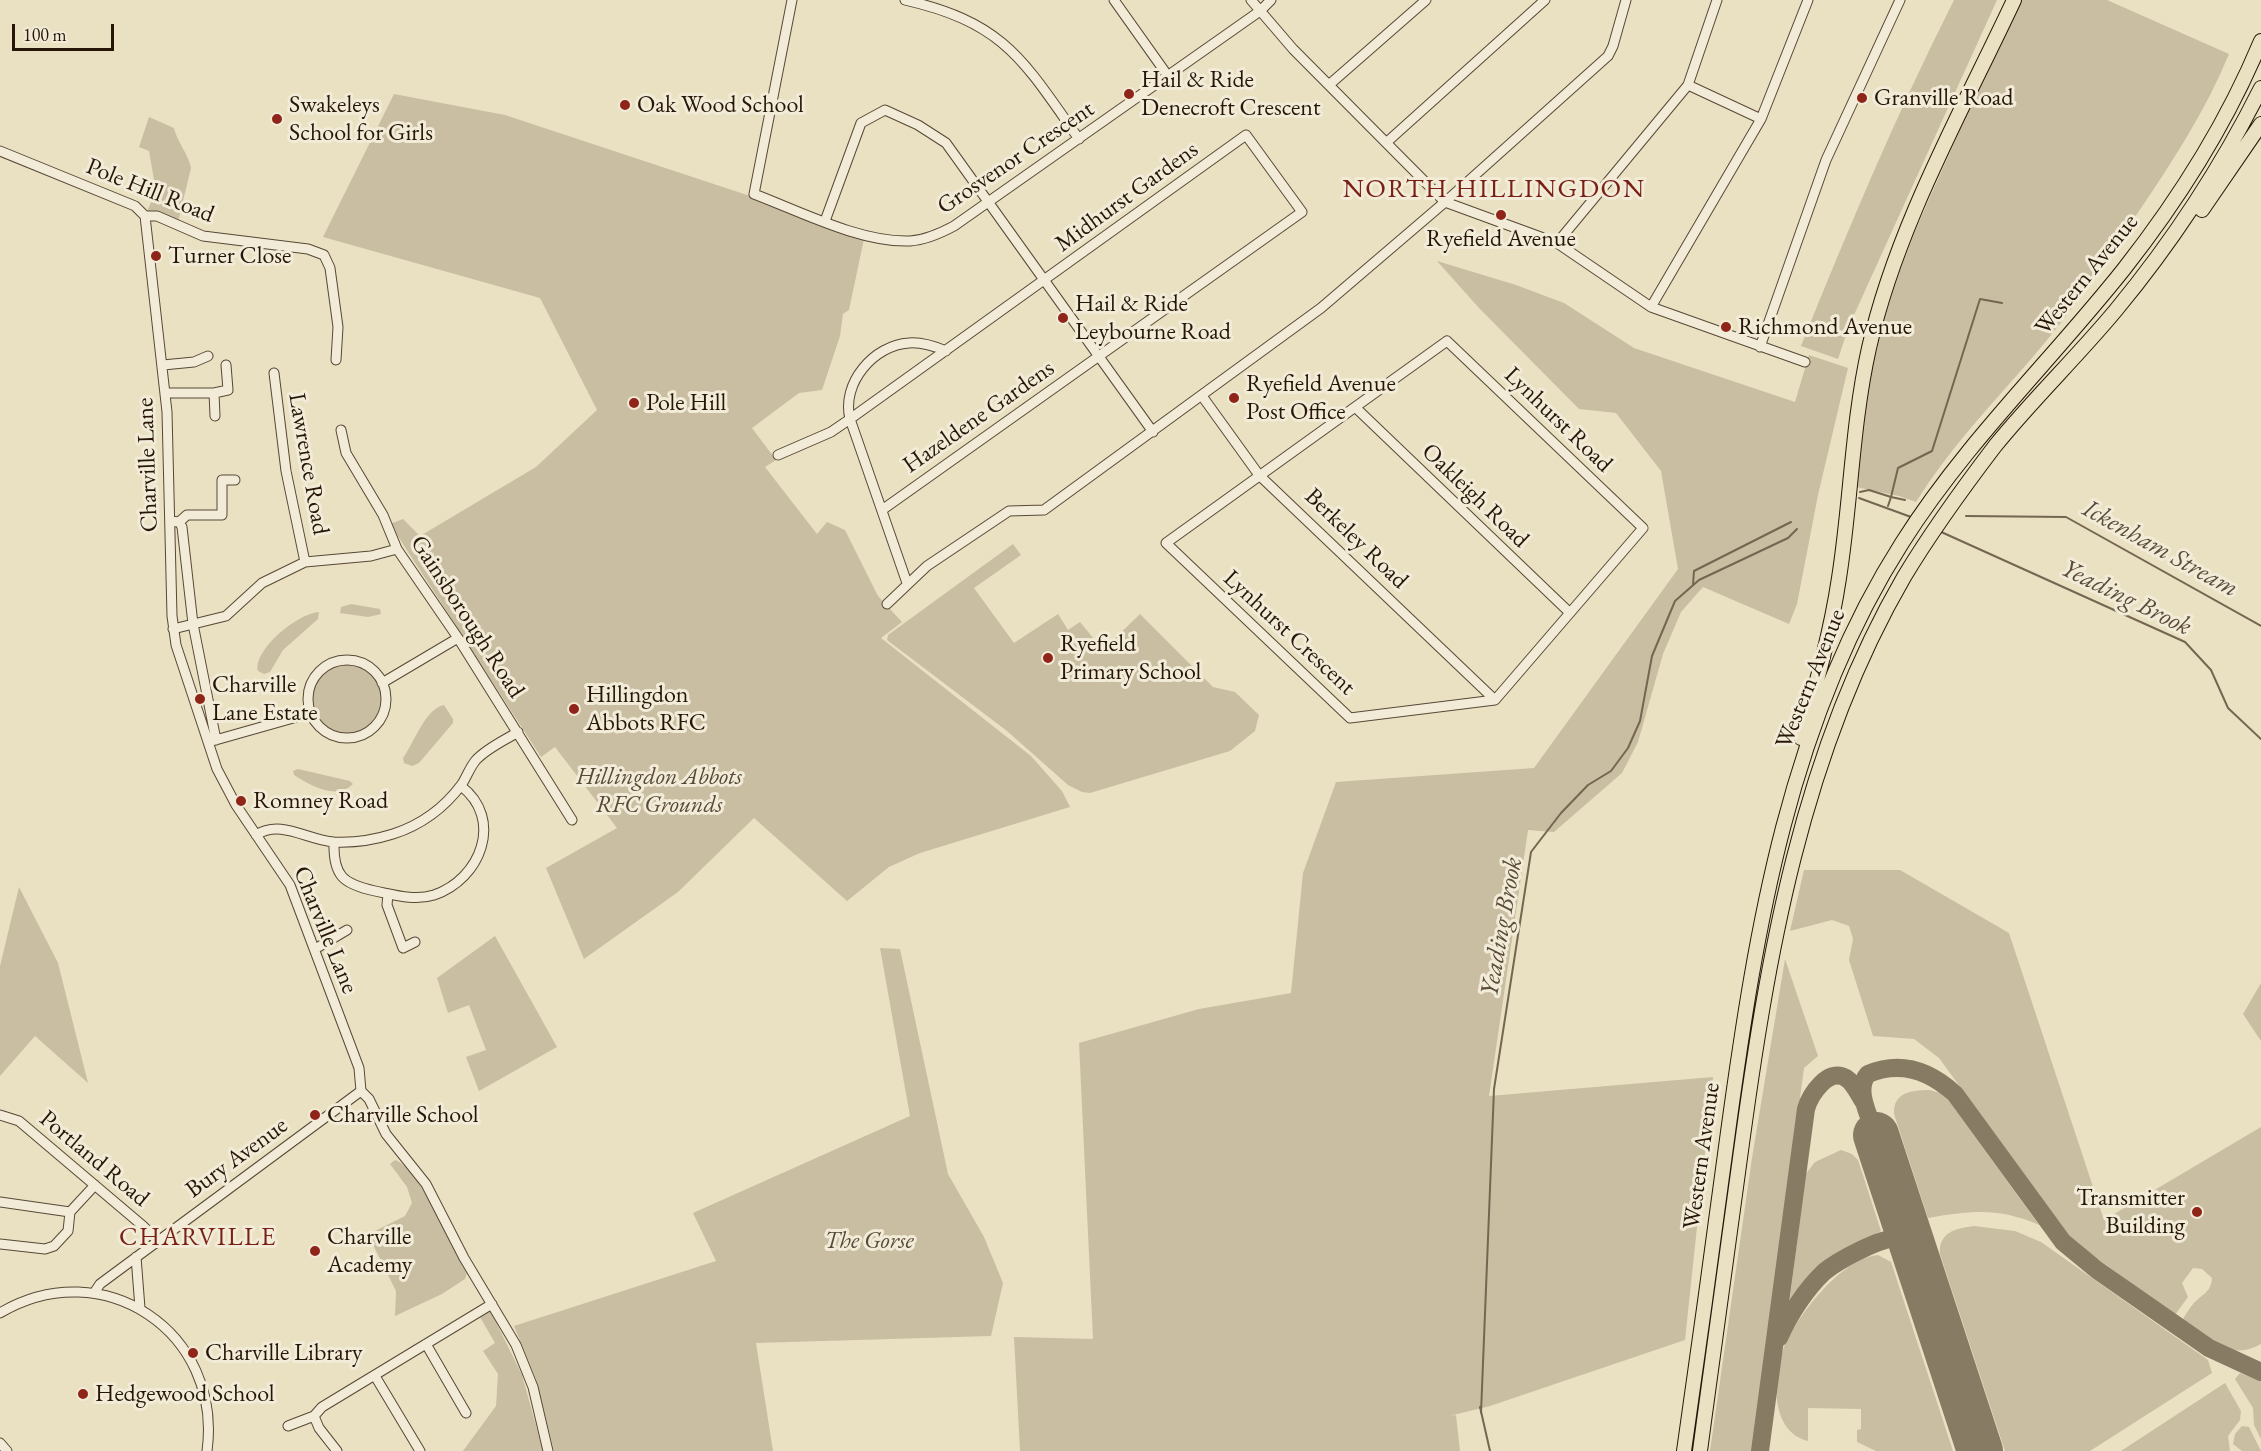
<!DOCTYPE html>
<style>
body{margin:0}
#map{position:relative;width:2261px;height:1451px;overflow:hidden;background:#eae0c2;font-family:"EB Garamond",serif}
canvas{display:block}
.scale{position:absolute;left:12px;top:24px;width:102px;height:27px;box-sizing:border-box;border:3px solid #271607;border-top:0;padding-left:8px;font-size:18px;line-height:21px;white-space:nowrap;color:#271607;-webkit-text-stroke:4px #f1ebd7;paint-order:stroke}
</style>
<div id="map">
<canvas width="2261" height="1451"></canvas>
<div class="scale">100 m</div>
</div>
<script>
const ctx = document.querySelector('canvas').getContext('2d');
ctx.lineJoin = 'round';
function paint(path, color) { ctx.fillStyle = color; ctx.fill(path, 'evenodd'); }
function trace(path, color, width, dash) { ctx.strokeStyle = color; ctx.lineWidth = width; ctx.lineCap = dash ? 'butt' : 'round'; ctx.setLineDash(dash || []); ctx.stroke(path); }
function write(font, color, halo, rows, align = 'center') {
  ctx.font = font + ' "EB Garamond",serif'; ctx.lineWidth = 6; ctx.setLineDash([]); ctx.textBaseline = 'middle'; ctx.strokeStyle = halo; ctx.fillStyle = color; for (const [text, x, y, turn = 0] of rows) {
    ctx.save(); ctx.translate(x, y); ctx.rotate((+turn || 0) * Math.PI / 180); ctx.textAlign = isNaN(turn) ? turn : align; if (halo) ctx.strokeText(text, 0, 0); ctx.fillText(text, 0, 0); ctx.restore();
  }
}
const green = new Path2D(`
 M 1954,0 L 1997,0 L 1849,326 L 1838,359 L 1801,346 C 1848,229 1897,113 1954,0 Z
 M 2018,0 L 2107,0 L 2229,54 C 2206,110 2173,161 2139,211 C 2106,262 2071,313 2032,358 C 1991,405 1949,449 1916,502 L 1899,496 L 1856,487 L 1864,392 L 1877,350 L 1884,310 L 1905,253 Z
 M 394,94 L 505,115 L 865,234 L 849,310 L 843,314 L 840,336 L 822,390 L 799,393 L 752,428 L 776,460 L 765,467 L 817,534 L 827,522 L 845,530 L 878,596 L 902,622 L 881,638 L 1031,756 L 1062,791 L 1070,807 L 920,853 L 889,867 L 847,901 L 754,818 L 678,892 L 584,959 L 546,868 L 617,828 L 555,747 L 541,757 L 390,524 L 403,519 L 420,536 L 536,467 L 597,410 L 540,298 L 323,237 Z
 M 149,117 L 174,128 C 177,142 188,153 191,168 L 177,226 L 145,216 L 156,191 L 149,151 L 139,147 Z
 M 1437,261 L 1516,285 L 1564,303 L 1634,348 L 1795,402 L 1809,355 L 1848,368 L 1818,495 L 1797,604 L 1789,624 L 1703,587 L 1681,612 L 1663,654 L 1638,742 L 1622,773 L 1554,832 L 1528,830 L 1489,1096 L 1713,1077 L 1685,1340 L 1490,1406 L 1449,1416 L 1456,1415 L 1460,1451 L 1020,1451 L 1014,1337 L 1093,1339 L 1079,1043 L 1199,1009 L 1291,993 L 1303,873 L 1336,782 L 1534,768 L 1678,569 L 1661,471 L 1616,413 L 1579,409 L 1479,308 Z
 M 1013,544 L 1021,555 L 974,588 L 1014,643 L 1058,614 L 1068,630 L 1080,622 L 1103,650 L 1140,614 L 1213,687 L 1235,692 L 1259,715 L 1255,731 L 1230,751 L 1090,793 L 1082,792 L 1068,785 L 1007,731 L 887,640 L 888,635 Z
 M 351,604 L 380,609 L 381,614 L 368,617 L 340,613 L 341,607 Z
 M 319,612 L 318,619 L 283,650 L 270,672 L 264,674 L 258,671 C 253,650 298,613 319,612 Z
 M311 699a35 35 0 1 1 70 0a35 35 0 1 1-70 0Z
 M 444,705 L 453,719 L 453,723 L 419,763 L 412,766 L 404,763 L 403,758 C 414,743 425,709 444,705 Z
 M 298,769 L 350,781 L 353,784 C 336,801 310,785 294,775 L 293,771 Z
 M 1804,870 L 1900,870 L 2009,933 L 2104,1220 L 2261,1127 L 2261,1344 C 2229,1362 2207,1339 2182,1321 C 2185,1315 2189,1309 2193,1304 C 2202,1294 2211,1293 2212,1278 L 2202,1269 L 2193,1268 L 2182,1283 L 2188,1297 L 2175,1315 L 2072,1240 L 1939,1058 L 1914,1039 L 1873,1036 L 1849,960 L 1853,939 L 1849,926 L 1832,920 L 1790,931 Z
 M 19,887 L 58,963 L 88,1083 L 35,1036 L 0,1076 L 0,966 Z
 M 495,936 L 557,1047 L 479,1091 L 466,1057 L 486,1050 L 469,1005 L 448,1013 L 437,978 Z
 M 880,948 L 900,949 L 948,1174 L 984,1237 L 1003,1283 L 991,1336 L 756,1343 L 773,1451 L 554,1451 L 536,1379 L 514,1326 L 716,1261 L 693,1213 L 910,1116 Z
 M 1785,959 L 1818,1056 L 1804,1068 L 1753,1451 L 1710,1451 L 1752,1158 Z
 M 2261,983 L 2261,1041 L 2243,1014 Z
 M 1930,1090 L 1940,1093 L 1949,1101 L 2039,1225 C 1997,1207 1971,1211 1928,1218 L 1894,1114 C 1893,1092 1912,1090 1930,1090 Z
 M 1841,1150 L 1852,1154 L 1858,1160 L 1881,1231 L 1831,1258 L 1789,1306 L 1805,1175 L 1815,1162 Z
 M 395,1160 C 417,1166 456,1250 467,1273 L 465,1279 L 442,1294 L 395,1316 L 396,1291 L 370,1239 L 375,1231 L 405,1216 L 412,1203 L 407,1187 L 390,1164 Z
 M 1974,1226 L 2015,1231 L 2041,1242 L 2208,1360 L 2212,1373 L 2090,1451 L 2005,1451 L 1940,1254 C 1938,1232 1957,1228 1974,1226 Z
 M 1878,1255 L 1891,1262 L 1953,1451 L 1876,1451 L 1857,1442 L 1857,1430 L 1861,1429 L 1861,1409 L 1808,1408 L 1808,1441 C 1771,1432 1772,1379 1783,1350 C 1795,1318 1841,1258 1878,1255 Z
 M 490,1310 L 522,1375 L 543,1451 L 463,1451 L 496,1406 L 498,1374 L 483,1351 L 495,1343 L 480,1317 Z
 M 2240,1373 L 2261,1381 L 2261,1439 L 2254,1425 L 2253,1408 L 2235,1379 Z
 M 2225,1383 L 2241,1411 L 2240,1420 L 2228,1436 L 2230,1451 L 2121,1451 Z
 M 2242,1426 L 2249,1427 L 2261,1451 L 2242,1451 L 2233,1444 L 2235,1434 Z`);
const stream = new Path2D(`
 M 1860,492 L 1869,490 L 1891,497 L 1898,468 L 1932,451 L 1980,299 L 2002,303
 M 1859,498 L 1911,517
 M 1888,506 L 1891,497 L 1905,500
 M 1966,516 L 2066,517 L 2261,626
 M 1939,531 L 2185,642 L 2211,670 L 2228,708 L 2261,739
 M 1693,585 L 1694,571 L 1791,522
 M 1480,1407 L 1490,1451
 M 1481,1413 L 1494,1089 L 1531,852 L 1561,813 L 1588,785 L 1611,771 L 1628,748 L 1640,721 L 1652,656 L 1675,601 L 1699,580 L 1788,538 L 1797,529`);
const taxiway = new Path2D(`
 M 1876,1135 C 1870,1118 1854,1089 1868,1074 C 1901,1060 1930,1071 1955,1094 L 2063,1242 L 2097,1270 L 2209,1348 L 2261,1372
 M 1779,1338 C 1789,1315 1806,1289 1824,1272 C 1836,1262 1885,1234 1900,1239 C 1907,1242 1911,1250 1915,1256
 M 1760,1451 L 1806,1109 C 1810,1095 1828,1067 1846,1078 C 1854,1083 1858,1093 1863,1101`);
const runway = new Path2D(`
 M 1876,1135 L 1980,1451`);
const minor = new Path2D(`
 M 792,0 L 754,194 C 799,211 861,243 910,241 C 925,240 941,233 954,226 L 1260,11 L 1271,0
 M 905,0 C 1005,23 1023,60 1079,139
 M 1114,0 L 1168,76
 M 1251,0 L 1293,49 L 1445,202 L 1557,243 L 1651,307 L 1805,362
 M 1330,84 L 1426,0
 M 1688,85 L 1761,119
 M 1387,142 L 1545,0
 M 0,151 L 135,206 L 145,216 L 167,412 L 172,616 L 176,645 L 217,769 L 236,805 L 290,885 L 359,1068 L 361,1091
 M 145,216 L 157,216 L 203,236 L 308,249 L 324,255 L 330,268 L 338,327 L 336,360
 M 825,221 L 861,123 L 885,110 L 918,125 L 946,143 L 1153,432
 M 1557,243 L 1688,85 L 1717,0
 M 1651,307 L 1761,119 L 1808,0
 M 1447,341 L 1643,528 L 1495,700 L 1350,718 L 1166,543 Z
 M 1760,347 L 1826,160 L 1900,0
 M 163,365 L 194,362 L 208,356
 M 274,373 L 286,471 L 305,562
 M 166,393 L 214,393 L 228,390 L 226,365
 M 214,393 L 215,416
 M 1202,396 L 1259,475 L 1495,700
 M 1355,407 L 1569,612
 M 341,430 L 346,453 L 383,515 L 397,549 L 458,638 L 572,820
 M 778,455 L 831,432 L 850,419 L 1246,135 L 1302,212 L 882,510
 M 170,521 L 179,522 L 182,527 L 193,624 L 216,740
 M 179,522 L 187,515 L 222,515 L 222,480 L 235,480
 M 907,583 L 850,419 C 841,383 874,345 909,343 C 922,342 934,346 946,351
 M 887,604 L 927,566 L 1009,511 L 1044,510 L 1321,308 L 1445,202 L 1608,56 L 1613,46 L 1626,0
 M 173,629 L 226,616 L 262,583 L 305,562 L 371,556 L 397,549
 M308 699a39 39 0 1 1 78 0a39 39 0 1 1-78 0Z
 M 382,683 L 458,638
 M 212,741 L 311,713
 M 256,835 C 281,819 307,840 334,842 C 355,843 374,840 393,834 C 421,825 445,807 462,784 C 467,776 470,767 476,760 C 487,748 505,740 518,732
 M 334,842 C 333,876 343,884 375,891 C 395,895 415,901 434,895 C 481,879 504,819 461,786
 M 388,894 L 387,905 L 403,948 L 415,942
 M 315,949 L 347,930
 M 361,1091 L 369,1099 L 386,1134 L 426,1184 L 464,1258 L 516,1345 L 533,1387 L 548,1451
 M 0,1115 L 19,1121 L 143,1226 L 158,1241
 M 0,1202 L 70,1212
 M 0,1244 L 45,1249 L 54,1246 L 68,1231 L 70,1212 L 95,1185
 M 136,1257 L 140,1308
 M 94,1293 L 100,1284 L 361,1091
 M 0,1313 C 103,1252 223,1332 207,1451
 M 426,1344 L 466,1413
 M 375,1376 L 420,1451
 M 314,1416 L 319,1428 L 337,1451
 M 288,1426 L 314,1416 L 322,1407 L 492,1304
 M 0,1443 L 7,1451`);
const highway = new Path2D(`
 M 2202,210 L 2261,124
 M 1801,738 C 1816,685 1831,632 1839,578 C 1851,502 1852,424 1869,348 C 1896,228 1962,111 2014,0
 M 1684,1451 C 1699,1345 1714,1238 1728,1132 C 1756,928 1789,720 1902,543 C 1965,443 2051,361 2124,269 C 2179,199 2227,123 2261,41
 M 1700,1451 C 1713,1353 1727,1255 1740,1158 C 1767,958 1801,754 1904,577 C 1931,532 1963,488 1995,446 C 2033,399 2077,357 2116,310 C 2173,241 2221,168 2261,88`);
const markers = [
 [1129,94,6,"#8f2418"],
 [1862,98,6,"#8f2418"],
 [625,105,6,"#8f2418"],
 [277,119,6,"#8f2418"],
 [1501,215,6,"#8f2418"],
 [156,256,6,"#8f2418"],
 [1063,318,6,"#8f2418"],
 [1726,327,6,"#8f2418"],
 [1234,398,6,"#8f2418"],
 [634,403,6,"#8f2418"],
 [1048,658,6,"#8f2418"],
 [200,699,6,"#8f2418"],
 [574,709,6,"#8f2418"],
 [241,801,6,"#8f2418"],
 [315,1115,6,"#8f2418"],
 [2197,1212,6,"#8f2418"],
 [315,1251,6,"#8f2418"],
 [193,1353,6,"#8f2418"],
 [83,1394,6,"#8f2418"]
];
const poiNames = [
 ["Hail & Ride",1141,80],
 ["Denecroft Crescent",1141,108],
 ["Granville Road",1874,98],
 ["Swakeleys",289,105],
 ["School for Girls",289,133],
 ["Oak Wood School",637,105],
 ["Ryefield Avenue",1501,239,"center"],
 ["Turner Close",168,256],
 ["Hail & Ride",1075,304],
 ["Leybourne Road",1075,332],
 ["Richmond Avenue",1738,327],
 ["Ryefield Avenue",1246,384],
 ["Post Office",1246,412],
 ["Pole Hill",646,403],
 ["Ryefield",1060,644],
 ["Primary School",1060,672],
 ["Charville",212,685],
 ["Lane Estate",212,713],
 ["Hillingdon",586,695],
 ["Abbots RFC",586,723],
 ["Romney Road",253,801],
 ["Charville School",327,1115],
 ["Transmitter",2185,1198,"right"],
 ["Building",2185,1226,"right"],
 ["Charville",327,1237],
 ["Academy",327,1265],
 ["Charville Library",205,1353],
 ["Hedgewood School",95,1394]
];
const streetNames = [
 ["Grosvenor Crescent",1016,158,-34],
 ["Pole Hill Road",150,191,22],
 ["Midhurst Gardens",1127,197,-36],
 ["Western Avenue",2087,275,-51],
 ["Hazeldene Gardens",979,417,-35],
 ["Lynhurst Road",1558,420,44],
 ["Lawrence Road",308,464,80],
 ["Charville Lane",148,465,-92],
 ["Oakleigh Road",1475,496,44],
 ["Berkeley Road",1356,539,44],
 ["Gainsborough Road",467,617,57],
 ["Lynhurst Crescent",1289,633,43],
 ["Western Avenue",1811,679,-68],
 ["Charville Lane",325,930,68],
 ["Western Avenue",1702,1156,-82],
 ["Bury Avenue",237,1158,-36],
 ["Portland Road",94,1159,40]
];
const parkNames = [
 ["Hillingdon Abbots",659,777],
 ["RFC Grounds",659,805],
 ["The Gorse",869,1241]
];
const waterNames = [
 ["Ickenham Stream",2160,549,29],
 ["Yeading Brook",2126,598,26],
 ["Yeading Brook",1502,927,-80]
];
const neighbourhoodNames = [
 ["CHARVILLE",198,1238]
];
const quarterNames = [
 ["NORTH HILLINGDON",1494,190]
];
paint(green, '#c9bea2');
trace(stream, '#746651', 2);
trace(taxiway, '#887b64', 18);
trace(runway, '#887b64', 46);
trace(minor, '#584836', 11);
trace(highway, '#271607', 16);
trace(minor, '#f1ebd7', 9);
trace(highway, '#eae0c2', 14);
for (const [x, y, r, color] of markers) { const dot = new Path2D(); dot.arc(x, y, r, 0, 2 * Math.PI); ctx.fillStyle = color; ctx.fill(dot); trace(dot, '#f1ebd7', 2); }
write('24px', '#271607', '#f1ebd7', poiNames, 'left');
write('24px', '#271607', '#f1ebd7', streetNames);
write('italic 24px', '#584836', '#f1ebd7', parkNames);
write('italic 26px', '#5b4b38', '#f1ebd7', waterNames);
ctx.letterSpacing = '1.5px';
write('26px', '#7a1f14', '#f1ebd7', neighbourhoodNames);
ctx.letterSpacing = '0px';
ctx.letterSpacing = '1.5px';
write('27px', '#7a1f14', '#f1ebd7', quarterNames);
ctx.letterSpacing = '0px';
</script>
